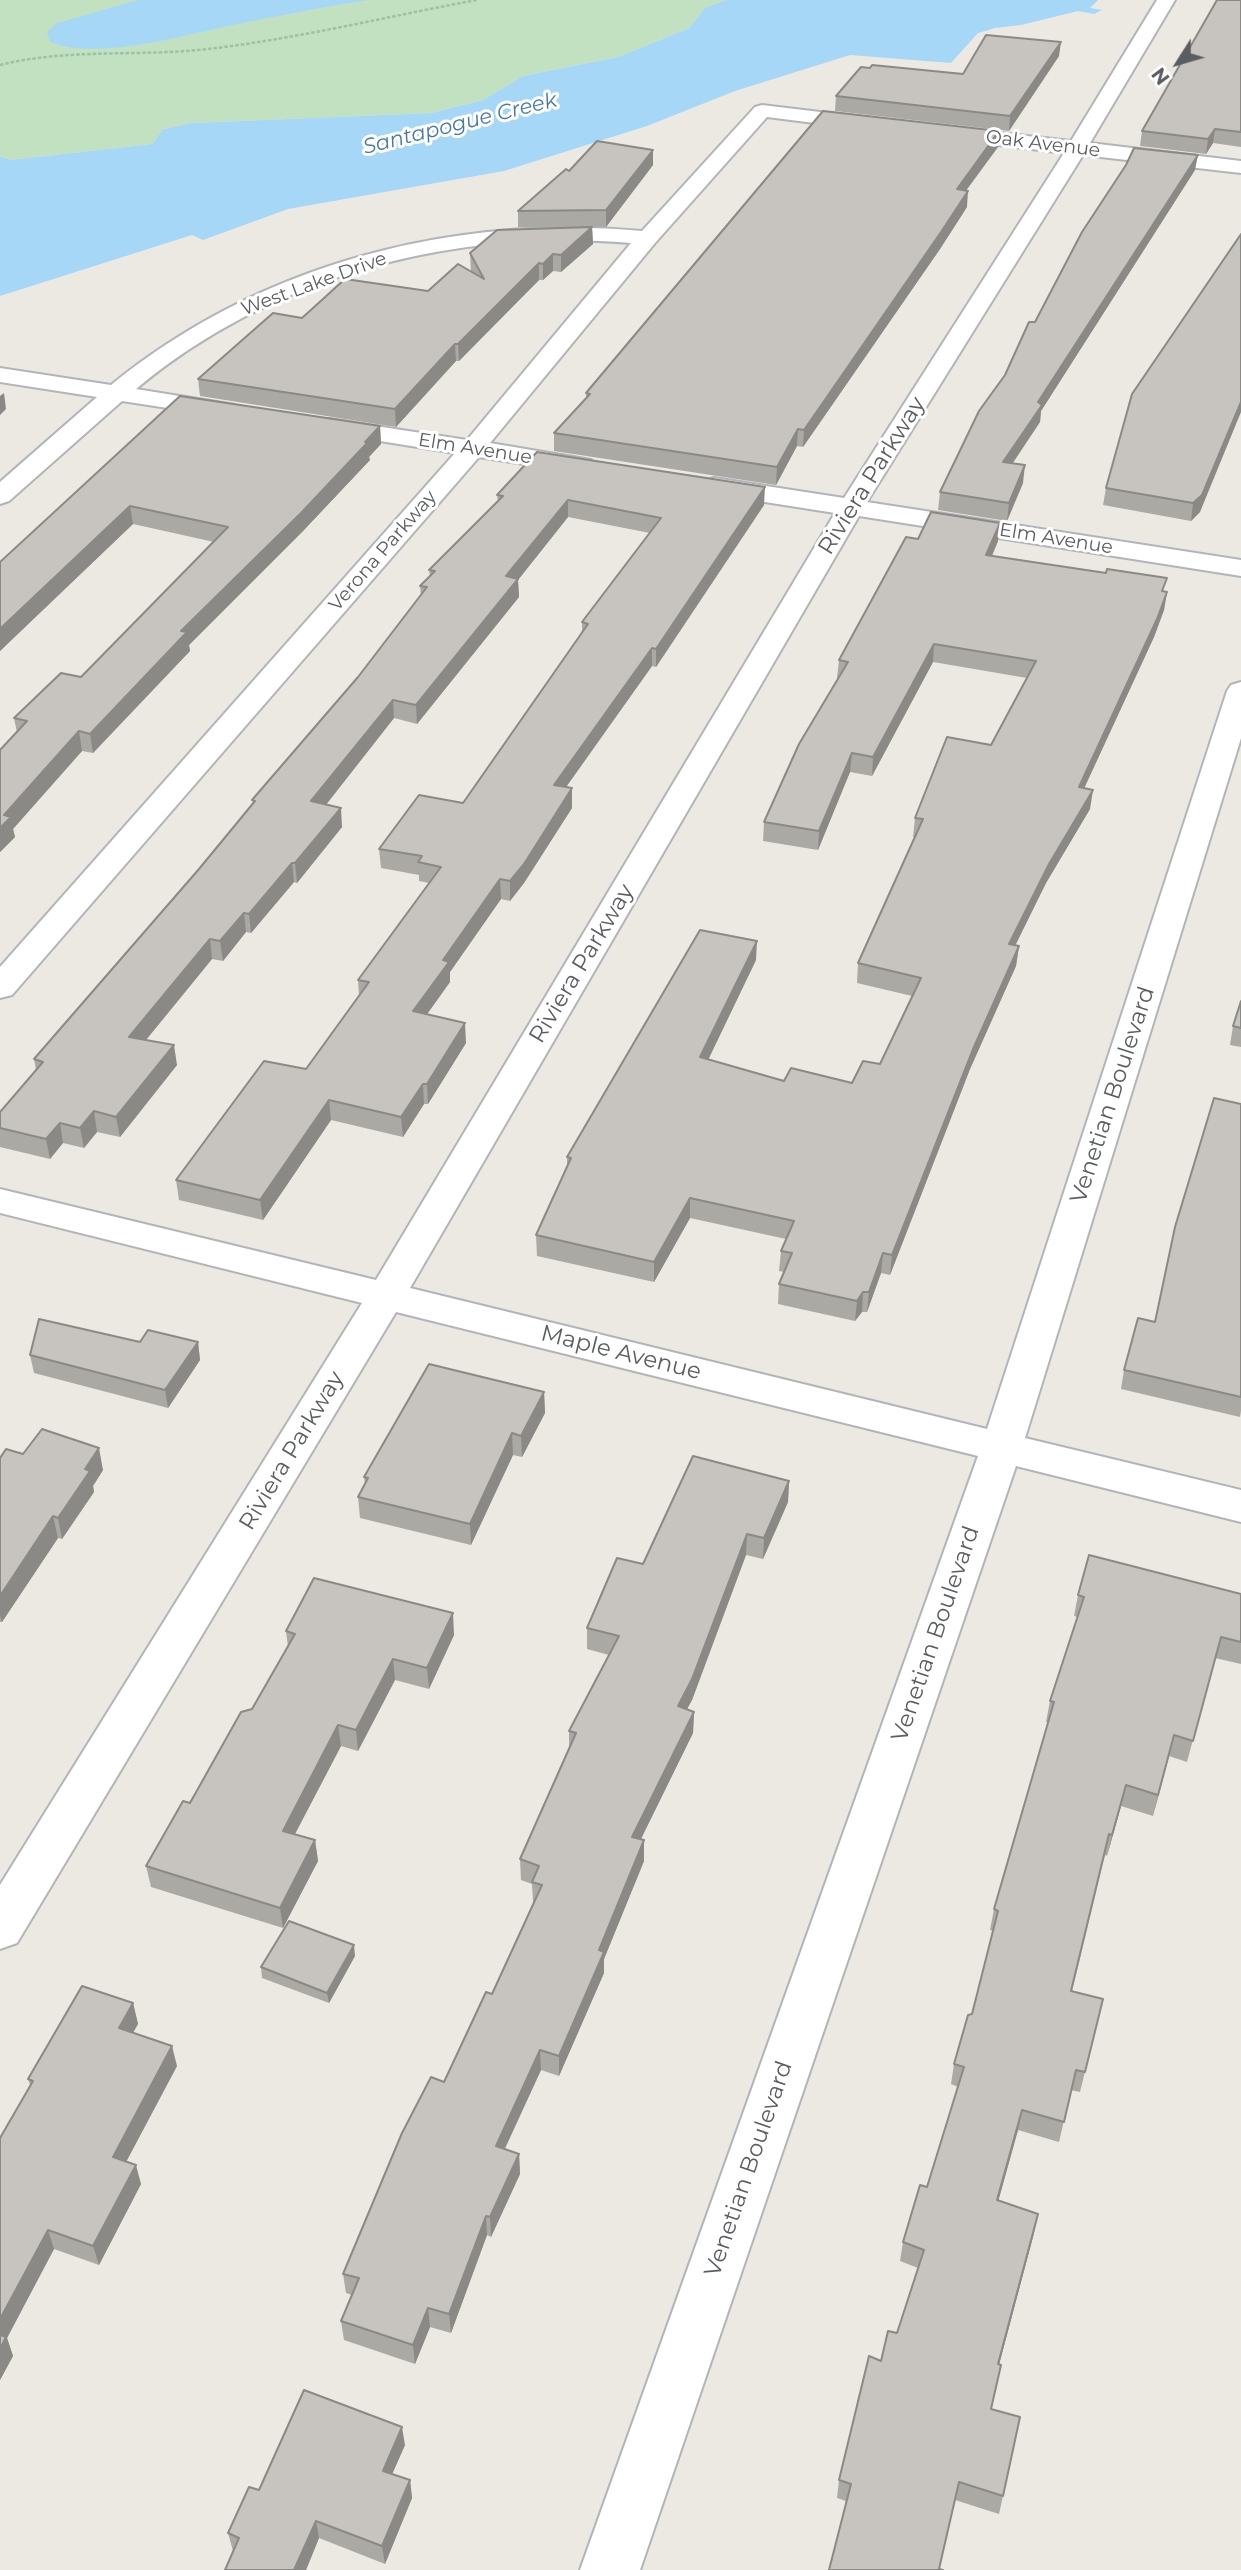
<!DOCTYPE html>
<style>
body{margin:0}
#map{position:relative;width:1241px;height:2570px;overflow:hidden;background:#ece9e2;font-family:Montserrat,sans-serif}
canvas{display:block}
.north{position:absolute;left:1143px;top:28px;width:70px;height:70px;-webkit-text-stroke:5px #fff;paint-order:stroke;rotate:233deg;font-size:19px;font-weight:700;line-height:28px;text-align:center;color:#5a5e61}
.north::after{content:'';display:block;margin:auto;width:24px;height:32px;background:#5a5e61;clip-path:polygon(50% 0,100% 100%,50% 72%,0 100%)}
</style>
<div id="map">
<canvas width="1241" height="2570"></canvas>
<div class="north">N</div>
</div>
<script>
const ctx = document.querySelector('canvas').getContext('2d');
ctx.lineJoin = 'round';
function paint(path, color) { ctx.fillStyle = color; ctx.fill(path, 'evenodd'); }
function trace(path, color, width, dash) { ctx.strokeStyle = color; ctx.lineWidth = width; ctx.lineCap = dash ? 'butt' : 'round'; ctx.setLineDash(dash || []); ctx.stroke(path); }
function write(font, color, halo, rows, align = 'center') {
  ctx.font = font + ' Montserrat,sans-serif'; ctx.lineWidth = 6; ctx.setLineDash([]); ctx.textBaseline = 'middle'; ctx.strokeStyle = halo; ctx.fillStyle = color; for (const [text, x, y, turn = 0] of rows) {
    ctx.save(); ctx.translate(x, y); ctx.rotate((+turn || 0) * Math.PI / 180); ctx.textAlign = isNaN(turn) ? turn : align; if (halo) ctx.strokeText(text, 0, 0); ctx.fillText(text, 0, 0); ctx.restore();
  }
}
const green = new Path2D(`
 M 0,0 L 727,0 L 706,7 L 689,28 L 618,57 L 523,76 L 483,100 L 431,113 L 192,123 L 163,129 L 152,144 L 10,160 L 0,156 Z`);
const water = new Path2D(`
 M 138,0 L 370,0 C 324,6 279,16 233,25 C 183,35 99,61 50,42 L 47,32 L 57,23 Z
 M 727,0 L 1098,0 L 1090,8 L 1102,10 L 1094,14 L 1078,11 L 1021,25 L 995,28 L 978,33 L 951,63 L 850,55 L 735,91 L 647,126 L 504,171 L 288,209 L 203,240 L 192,235 L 0,296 L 0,156 L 10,160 L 152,144 L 163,129 L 192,123 L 431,113 L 483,100 L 523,76 L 618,57 L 689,28 L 706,7 Z`);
const path = new Path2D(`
 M 0,65 C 67,48 139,57 208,49 C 296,39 389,16 477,0`);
const minor = new Path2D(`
 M 1157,0 L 1175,0 L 1090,143 L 1241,161 L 1241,173 L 1083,155 L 867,502 L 1241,560 L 1241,576 L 859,516 L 410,1288 L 987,1429 L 1227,691 L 1231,685 L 1241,682 L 1241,738 L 1025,1438 L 1241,1490 L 1241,1522 L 1016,1466 L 640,2570 L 580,2570 L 978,1456 L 396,1312 L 17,1943 L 0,1949 L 0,1885 L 362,1303 L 0,1213 L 0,1189 L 376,1280 L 835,513 L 714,494 L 705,491 L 701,486 L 705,481 L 714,478 L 844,498 L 1064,153 L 948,139 L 938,133 L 948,127 L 1071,141 Z
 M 762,105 L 870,118 L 880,124 L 870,130 L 767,117 L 655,243 L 490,443 L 591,460 L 595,465 L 591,470 L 582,473 L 479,457 L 12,995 L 0,998 L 0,967 L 455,453 L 330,433 L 321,431 L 318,426 L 321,421 L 330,419 L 467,440 L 631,243 C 455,228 273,275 136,389 L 235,405 L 238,410 L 235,415 L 226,417 L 122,401 L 9,501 L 0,504 L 0,482 L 97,397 L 0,382 L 0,368 L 111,385 C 260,264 452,214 642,231 L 755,107 Z`);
const wall = new Path2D(`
 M 1241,0 L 1241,147 L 1213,143 L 1206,154 L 1140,146 L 1142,131 Z
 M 1059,56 L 1009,131 L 835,111 L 836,96 Z
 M 999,131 L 998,147 L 966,191 L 967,207 L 940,249 L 803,447 L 797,446 L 776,485 L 554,451 L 554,433 L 586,398 L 586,393 Z
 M 653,165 L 606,227 L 518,227 L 518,211 L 569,171 Z
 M 1195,170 L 1041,411 L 1040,422 L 1013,463 L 1023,483 L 1007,521 L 938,510 L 940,492 L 1005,375 L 1035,322 Z
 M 592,227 L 593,244 L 561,272 L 553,271 L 543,280 L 539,280 L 459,361 L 456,361 L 396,427 L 200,396 L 198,379 L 302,318 L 428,291 L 471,272 L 470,253 Z
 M 1241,234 L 1200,512 L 1191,521 L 1103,505 L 1106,488 Z
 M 180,396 L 380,426 L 381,444 L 369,457 L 370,460 L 303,531 L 189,645 L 190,651 L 93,753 L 82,751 L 13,829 L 15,837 L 0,852 L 0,750 L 17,732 L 14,718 L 81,677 L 214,542 L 133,524 L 0,651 L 0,562 Z
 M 497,495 L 764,505 L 656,667 L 652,666 L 566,787 L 572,788 L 572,808 L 524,883 L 510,901 L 501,899 L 450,972 L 450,982 L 427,1014 L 466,1043 L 428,1104 L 424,1104 L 403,1137 L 331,1120 L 263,1220 L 179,1200 L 176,1180 L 306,1069 L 359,995 L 358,980 L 429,883 L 419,881 L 419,875 L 381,868 L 379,849 L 463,803 L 582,632 L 582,622 L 650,533 L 568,517 L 518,580 L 519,597 L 417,724 L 394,718 L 326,805 L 342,827 L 297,883 L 294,882 L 251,933 L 246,932 L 223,961 L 212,959 L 146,1040 L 177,1065 L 120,1137 L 97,1132 L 84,1148 L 63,1143 L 50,1159 L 0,1147 L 0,1112 L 36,1070 L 34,1059 L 199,869 L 253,804 L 252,800 L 358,677 L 421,596 L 420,586 L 430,576 L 429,570 L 498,502 Z
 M 918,539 L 998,541 L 992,556 L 1167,592 L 1164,610 L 1154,637 L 1084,788 L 1090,809 L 1046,883 L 1015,946 L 1019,946 L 1016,966 L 970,1069 L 890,1275 L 881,1273 L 867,1312 L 862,1312 L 855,1321 L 778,1304 L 779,1284 L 784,1272 L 779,1271 L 781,1251 L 786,1239 L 690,1218 L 654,1282 L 537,1256 L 536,1235 L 567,1168 L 567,1157 L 756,960 L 708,1059 L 784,1081 L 852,1083 L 880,1064 L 912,996 L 857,983 L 858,963 L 915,837 L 913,837 L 915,818 L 991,745 L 1027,678 L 933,662 L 872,776 L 850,772 L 818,850 L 763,841 L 764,822 L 838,678 L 837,678 L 839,660 Z
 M 1241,1001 L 1241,1047 L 1230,1045 L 1233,1026 Z
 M 1241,1104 L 1241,1411 L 1240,1417 L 1121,1389 L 1124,1370 L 1155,1322 Z
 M 140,1342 L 198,1342 L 200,1360 L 168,1408 L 34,1373 L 30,1355 Z
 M 544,1392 L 545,1413 L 522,1457 L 513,1455 L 471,1545 L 360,1518 L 358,1497 L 365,1484 L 364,1477 Z
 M 23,1454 L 103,1470 L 93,1486 L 94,1492 L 62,1539 L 58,1538 L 2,1622 L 0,1622 L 0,1458 Z
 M 789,1481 L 788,1502 L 763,1559 L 746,1555 L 692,1700 L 687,1709 L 694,1712 L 693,1733 L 641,1839 L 644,1840 L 644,1861 L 604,1959 L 604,1973 L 559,2076 L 541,2070 L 505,2149 L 519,2154 L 520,2174 L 491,2237 L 487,2235 L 451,2333 L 430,2327 L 415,2364 L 344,2340 L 341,2321 L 352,2295 L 346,2293 L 343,2274 L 492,1994 L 534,1903 L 533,1902 L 532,1884 L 521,1880 L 520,1859 L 569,1748 L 569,1731 L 609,1655 L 587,1649 L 587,1628 L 643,1564 Z
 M 1241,1594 L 1241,1664 L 1215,1658 L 1187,1762 L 1169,1756 L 1153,1816 L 1121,1806 L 1107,1856 L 1105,1855 L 1072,1991 L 1103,1999 L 1080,2092 L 1071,2090 L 1059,2142 L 1018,2130 L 998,2201 L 1034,2233 L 999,2365 L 991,2409 L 1003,2496 L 999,2514 L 955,2500 L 829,2570 L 846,2501 L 837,2498 L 839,2480 L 881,2361 L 897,2333 L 918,2268 L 900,2261 L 903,2242 L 927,2187 L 958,2087 L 951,2084 L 954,2064 L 972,2014 L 993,1931 L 990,1930 L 994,1909 L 1048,1722 L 1046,1722 L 1050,1701 L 1078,1617 L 1074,1616 L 1078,1595 Z
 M 286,1631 L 454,1635 L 429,1689 L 395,1680 L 358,1751 L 341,1746 L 295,1834 L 315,1840 L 318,1861 L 283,1928 L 151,1887 L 146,1866 L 252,1709 L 288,1647 Z
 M 355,1956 L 329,2003 L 262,1978 L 261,1967 Z
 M 133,2003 L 138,2024 L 133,2033 L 177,2066 L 126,2162 L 141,2184 L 99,2265 L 54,2249 L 7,2338 L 13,2356 L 0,2380 L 30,2085 L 28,2079 Z
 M 405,2445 L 392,2474 L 410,2480 L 412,2498 L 385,2564 L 319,2538 L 306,2570 L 225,2570 L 233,2551 L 228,2533 L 259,2490 Z`);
const shadedWall = new Path2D(`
 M 1061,42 L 1059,56 L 1009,131 L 1010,116 Z
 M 1215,129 L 1213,143 L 1206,154 L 1208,139 Z
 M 999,131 L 998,147 L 955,205 L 957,189 Z
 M 653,150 L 653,165 L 606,227 L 606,210 Z
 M 1198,155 L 1195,170 L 1041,411 L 1040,422 L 1001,480 L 1003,462 L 1038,402 Z
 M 968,191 L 967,207 L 940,249 L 803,447 L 804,430 Z
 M 592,227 L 593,244 L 561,272 L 561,255 Z
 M 553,254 L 553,271 L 543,280 L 543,264 Z
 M 539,263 L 539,280 L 459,361 L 458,344 Z
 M 455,344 L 456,361 L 396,427 L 395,409 Z
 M 4,393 L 6,409 L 0,415 L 0,396 Z
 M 1241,402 L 1241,412 L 1200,512 L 1191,521 L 1193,503 Z
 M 380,426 L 381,444 L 369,457 L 370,460 L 303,531 L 189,645 L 190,651 L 93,753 L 90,734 L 181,631 Z
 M 798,429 L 797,446 L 776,485 L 777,467 Z
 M 1025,465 L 1023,483 L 1007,521 L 1009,503 Z
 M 765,487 L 764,505 L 656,667 L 656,649 Z
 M 568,500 L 568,517 L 518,580 L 519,597 L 417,724 L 416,705 L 506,576 Z
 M 130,506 L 133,524 L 0,651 L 0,629 Z
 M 1000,523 L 998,541 L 985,572 L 986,555 Z
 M 1167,592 L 1164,610 L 1154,637 L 1076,806 L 1079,787 Z
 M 934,644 L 933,662 L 872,776 L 873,757 Z
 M 652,648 L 652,666 L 554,804 L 554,785 Z
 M 393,700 L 394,718 L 313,821 L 311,801 Z
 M 79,731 L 82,751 L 13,829 L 15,837 L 0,852 L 0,828 L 4,815 Z
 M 852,753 L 850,772 L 818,850 L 819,831 Z
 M 572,788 L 572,808 L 524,883 L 510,901 L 510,881 Z
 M 1093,790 L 1090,809 L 1046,883 L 1006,964 L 1009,944 L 1049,864 Z
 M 341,808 L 342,827 L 297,883 L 295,863 Z
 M 292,863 L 294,882 L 251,933 L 249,914 Z
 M 500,879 L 501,899 L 450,972 L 450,982 L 415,1031 L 413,1011 L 443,960 Z
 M 244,913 L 246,932 L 223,961 L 220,941 Z
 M 210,939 L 212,959 L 132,1057 L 129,1037 Z
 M 757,941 L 756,960 L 700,1077 L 700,1057 Z
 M 1019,946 L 1016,966 L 970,1069 L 890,1275 L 892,1255 L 973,1049 Z
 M 465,1023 L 466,1043 L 428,1104 L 427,1084 Z
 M 174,1045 L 177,1065 L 120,1137 L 116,1117 Z
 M 423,1084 L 424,1104 L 403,1137 L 401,1117 Z
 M 329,1100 L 331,1120 L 263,1220 L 260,1200 Z
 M 94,1111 L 97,1132 L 84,1148 L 80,1128 Z
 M 60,1123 L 63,1143 L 50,1159 L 46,1139 Z
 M 690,1198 L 690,1218 L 654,1282 L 654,1262 Z
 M 883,1253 L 881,1273 L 867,1312 L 869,1292 Z
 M 863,1292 L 862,1312 L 855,1321 L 857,1301 Z
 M 198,1342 L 200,1360 L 168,1408 L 165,1390 Z
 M 544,1392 L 545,1413 L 522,1457 L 521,1436 Z
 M 512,1433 L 513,1455 L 471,1545 L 470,1524 Z
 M 99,1448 L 103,1470 L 93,1486 L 94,1492 L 62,1539 L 58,1518 L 85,1469 Z
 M 789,1481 L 788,1502 L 763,1559 L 764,1538 Z
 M 53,1516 L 58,1538 L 2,1622 L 0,1616 L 0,1596 Z
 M 747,1534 L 746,1555 L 692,1700 L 677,1727 L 678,1706 Z
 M 453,1613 L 454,1635 L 429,1689 L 427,1668 Z
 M 393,1659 L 395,1680 L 358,1751 L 356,1730 Z
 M 694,1712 L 693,1733 L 632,1857 L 632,1837 Z
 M 338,1725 L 341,1746 L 286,1851 L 283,1831 Z
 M 1174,1735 L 1169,1756 L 1153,1816 L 1158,1795 Z
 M 1126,1785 L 1121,1806 L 1107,1856 L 1112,1835 Z
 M 315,1840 L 318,1861 L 283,1928 L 280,1908 Z
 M 644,1840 L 644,1861 L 604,1959 L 604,1973 L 559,2076 L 559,2056 L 599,1950 Z
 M 354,1945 L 355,1956 L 329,2003 L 327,1993 Z
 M 133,2003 L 138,2024 L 124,2048 L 119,2028 Z
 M 172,2046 L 177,2066 L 118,2177 L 113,2157 Z
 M 540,2050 L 541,2070 L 497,2165 L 496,2146 Z
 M 1022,2110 L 1018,2130 L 993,2220 L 997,2200 Z
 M 519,2154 L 520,2174 L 491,2237 L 490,2217 Z
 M 136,2165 L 141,2184 L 99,2265 L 93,2246 Z
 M 1038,2214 L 1034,2233 L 994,2383 L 998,2364 Z
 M 486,2216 L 487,2235 L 451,2333 L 449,2314 Z
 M 48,2230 L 54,2249 L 7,2338 L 13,2356 L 0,2380 L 0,2319 Z
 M 428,2308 L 430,2327 L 415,2364 L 413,2345 Z
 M 402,2427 L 405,2445 L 386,2488 L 383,2471 Z
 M 410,2480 L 412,2498 L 385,2564 L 382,2546 Z
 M 316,2521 L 319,2538 L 306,2570 L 294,2570 Z`);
const building = new Path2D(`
 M 1217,0 L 1241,0 L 1241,132 L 1215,129 L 1208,139 L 1142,131 Z
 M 986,35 L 1061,42 L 1010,116 L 836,96 L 861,67 L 870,68 L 872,65 L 963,74 Z
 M 823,111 L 999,131 L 957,189 L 968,191 L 941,232 L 804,430 L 798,429 L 777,467 L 554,433 L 590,394 L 586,393 Z
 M 597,141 L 653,150 L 606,210 L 518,211 L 566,169 L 569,171 Z
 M 1134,148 L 1198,155 L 1038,402 L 1042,405 L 1003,462 L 1025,465 L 1009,503 L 940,492 L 979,411 L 1005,375 L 1029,322 L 1035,322 L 1082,232 L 1126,165 Z
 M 592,227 L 561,255 L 553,254 L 543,264 L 539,263 L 458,344 L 455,344 L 395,409 L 198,379 L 273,313 L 302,318 L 345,279 L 428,291 L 458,264 L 484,279 L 470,253 L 497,230 Z
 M 1241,234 L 1241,402 L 1202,495 L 1193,503 L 1106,488 L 1132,394 Z
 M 180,396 L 380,426 L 365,442 L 368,442 L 301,513 L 181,631 L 187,632 L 90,734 L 79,731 L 4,815 L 11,817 L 0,828 L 0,750 L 27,721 L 14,718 L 61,673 L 81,677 L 228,527 L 130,506 L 0,629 L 0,562 Z
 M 537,452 L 765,487 L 656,649 L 652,648 L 554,785 L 572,788 L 524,864 L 510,881 L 500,879 L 443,960 L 449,962 L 413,1011 L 465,1023 L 427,1084 L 423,1084 L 401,1117 L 329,1100 L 260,1200 L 176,1180 L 264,1061 L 306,1069 L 369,982 L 358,980 L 441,867 L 418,862 L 422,856 L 379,849 L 419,795 L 463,803 L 588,624 L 582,622 L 661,518 L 568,500 L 506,576 L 518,579 L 416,705 L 393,700 L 311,801 L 341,808 L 295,863 L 292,863 L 249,914 L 244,913 L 220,941 L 210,939 L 129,1037 L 174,1045 L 116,1117 L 94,1111 L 80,1128 L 60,1123 L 46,1139 L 0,1128 L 0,1112 L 43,1062 L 34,1059 L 199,869 L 255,801 L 252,800 L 358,677 L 427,587 L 420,586 L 435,571 L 429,570 L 503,496 L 497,495 Z
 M 931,512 L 1000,523 L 986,555 L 1106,573 L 1107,569 L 1167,578 L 1162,591 L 1167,592 L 1157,619 L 1079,787 L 1093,790 L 1049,864 L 1009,944 L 1019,946 L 973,1049 L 892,1255 L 883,1253 L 869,1292 L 863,1292 L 857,1301 L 779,1284 L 792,1253 L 781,1251 L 794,1221 L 690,1198 L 654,1262 L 536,1235 L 571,1158 L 567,1157 L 700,930 L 757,941 L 700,1057 L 784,1081 L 791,1068 L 852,1083 L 863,1061 L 880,1064 L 921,978 L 858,963 L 923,819 L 915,818 L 947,737 L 991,745 L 1036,661 L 934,644 L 873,757 L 852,753 L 819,831 L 764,822 L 799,744 L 848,662 L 839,660 L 906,537 L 918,539 Z
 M 1241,1001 L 1241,1028 L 1233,1026 Z
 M 1214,1098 L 1241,1104 L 1241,1397 L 1124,1370 L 1138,1318 L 1155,1322 L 1175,1227 Z
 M 39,1319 L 140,1342 L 148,1330 L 198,1342 L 165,1390 L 30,1355 Z
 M 429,1364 L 544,1392 L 521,1436 L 512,1433 L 470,1524 L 358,1497 L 368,1478 L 364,1477 Z
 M 42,1429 L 99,1448 L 85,1469 L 90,1471 L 58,1518 L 53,1516 L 0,1596 L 0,1458 L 6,1449 L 23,1454 Z
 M 693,1456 L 789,1481 L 764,1538 L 747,1534 L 692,1679 L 678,1706 L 694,1712 L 632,1837 L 644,1840 L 599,1950 L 604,1952 L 559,2056 L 540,2050 L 496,2146 L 519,2154 L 490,2217 L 486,2216 L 449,2314 L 428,2308 L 413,2345 L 341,2321 L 359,2278 L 343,2274 L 402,2133 L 431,2077 L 444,2082 L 486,1992 L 492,1994 L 542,1885 L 532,1882 L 539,1866 L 520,1859 L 576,1733 L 569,1731 L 619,1636 L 587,1628 L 617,1558 L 643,1564 Z
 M 1089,1555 L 1241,1594 L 1241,1642 L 1221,1637 L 1193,1741 L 1174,1735 L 1158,1795 L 1126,1785 L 1112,1835 L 1109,1834 L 1071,1991 L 1103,1999 L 1085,2072 L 1076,2070 L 1064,2122 L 1022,2110 L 997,2200 L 1038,2214 L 998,2364 L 1001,2365 L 991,2409 L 1020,2417 L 1003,2496 L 959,2482 L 939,2569 L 943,2570 L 829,2570 L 851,2484 L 839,2480 L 869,2356 L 881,2361 L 888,2331 L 897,2333 L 924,2250 L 903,2242 L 920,2185 L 927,2187 L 964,2067 L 954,2064 L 968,2015 L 972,2014 L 998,1911 L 994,1909 L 1054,1702 L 1050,1701 L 1084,1597 L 1078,1595 Z
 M 314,1578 L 453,1613 L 427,1668 L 393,1659 L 356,1730 L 338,1725 L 283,1831 L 315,1840 L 280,1908 L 146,1866 L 183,1801 L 190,1803 L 241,1712 L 252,1709 L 295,1634 L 286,1631 Z
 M 289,1921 L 354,1945 L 327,1993 L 261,1967 Z
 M 82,1986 L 133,2003 L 119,2028 L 172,2046 L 113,2157 L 136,2165 L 93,2246 L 48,2230 L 0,2319 L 0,2138 L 33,2081 L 28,2079 Z
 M 0,2335 L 6,2337 L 0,2349 Z
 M 304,2390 L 402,2427 L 383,2471 L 410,2480 L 382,2546 L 316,2521 L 294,2570 L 225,2570 L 239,2538 L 228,2533 L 249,2487 L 259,2490 Z`);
const farStreetnames = [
 ["Oak Avenue",1043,144,7],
 ["West Lake Drive",314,284,-20],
 ["Elm Avenue",475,449,9],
 ["Elm Avenue",1056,539,9],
 ["Verona Parkway",383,551,-49]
];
const farWaternames = [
 ["Santapogue Creek",460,124,-14]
];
const streetNames = [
 ["Riviera Parkway",872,476,-58],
 ["Riviera Parkway",582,964,-59],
 ["Venetian Boulevard",1113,1095,-72],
 ["Maple Avenue",621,1353,14],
 ["Riviera Parkway",292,1451,-59],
 ["Venetian Boulevard",936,1634,-71],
 ["Venetian Boulevard",749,2169,-71]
];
paint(green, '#c2e1c0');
paint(water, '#a7d7f7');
trace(minor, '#b2b5b8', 4);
trace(path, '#9ac2a4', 2.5, [3.5, 2]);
paint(minor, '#fff');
paint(wall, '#aba9a4');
paint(shadedWall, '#8b8986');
paint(building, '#c7c4bf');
trace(building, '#8b8986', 2);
write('19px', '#5a5e61', '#fff', farStreetnames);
write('italic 21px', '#4779a6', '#fff', farWaternames);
write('23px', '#5a5e61', '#fff', streetNames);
</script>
